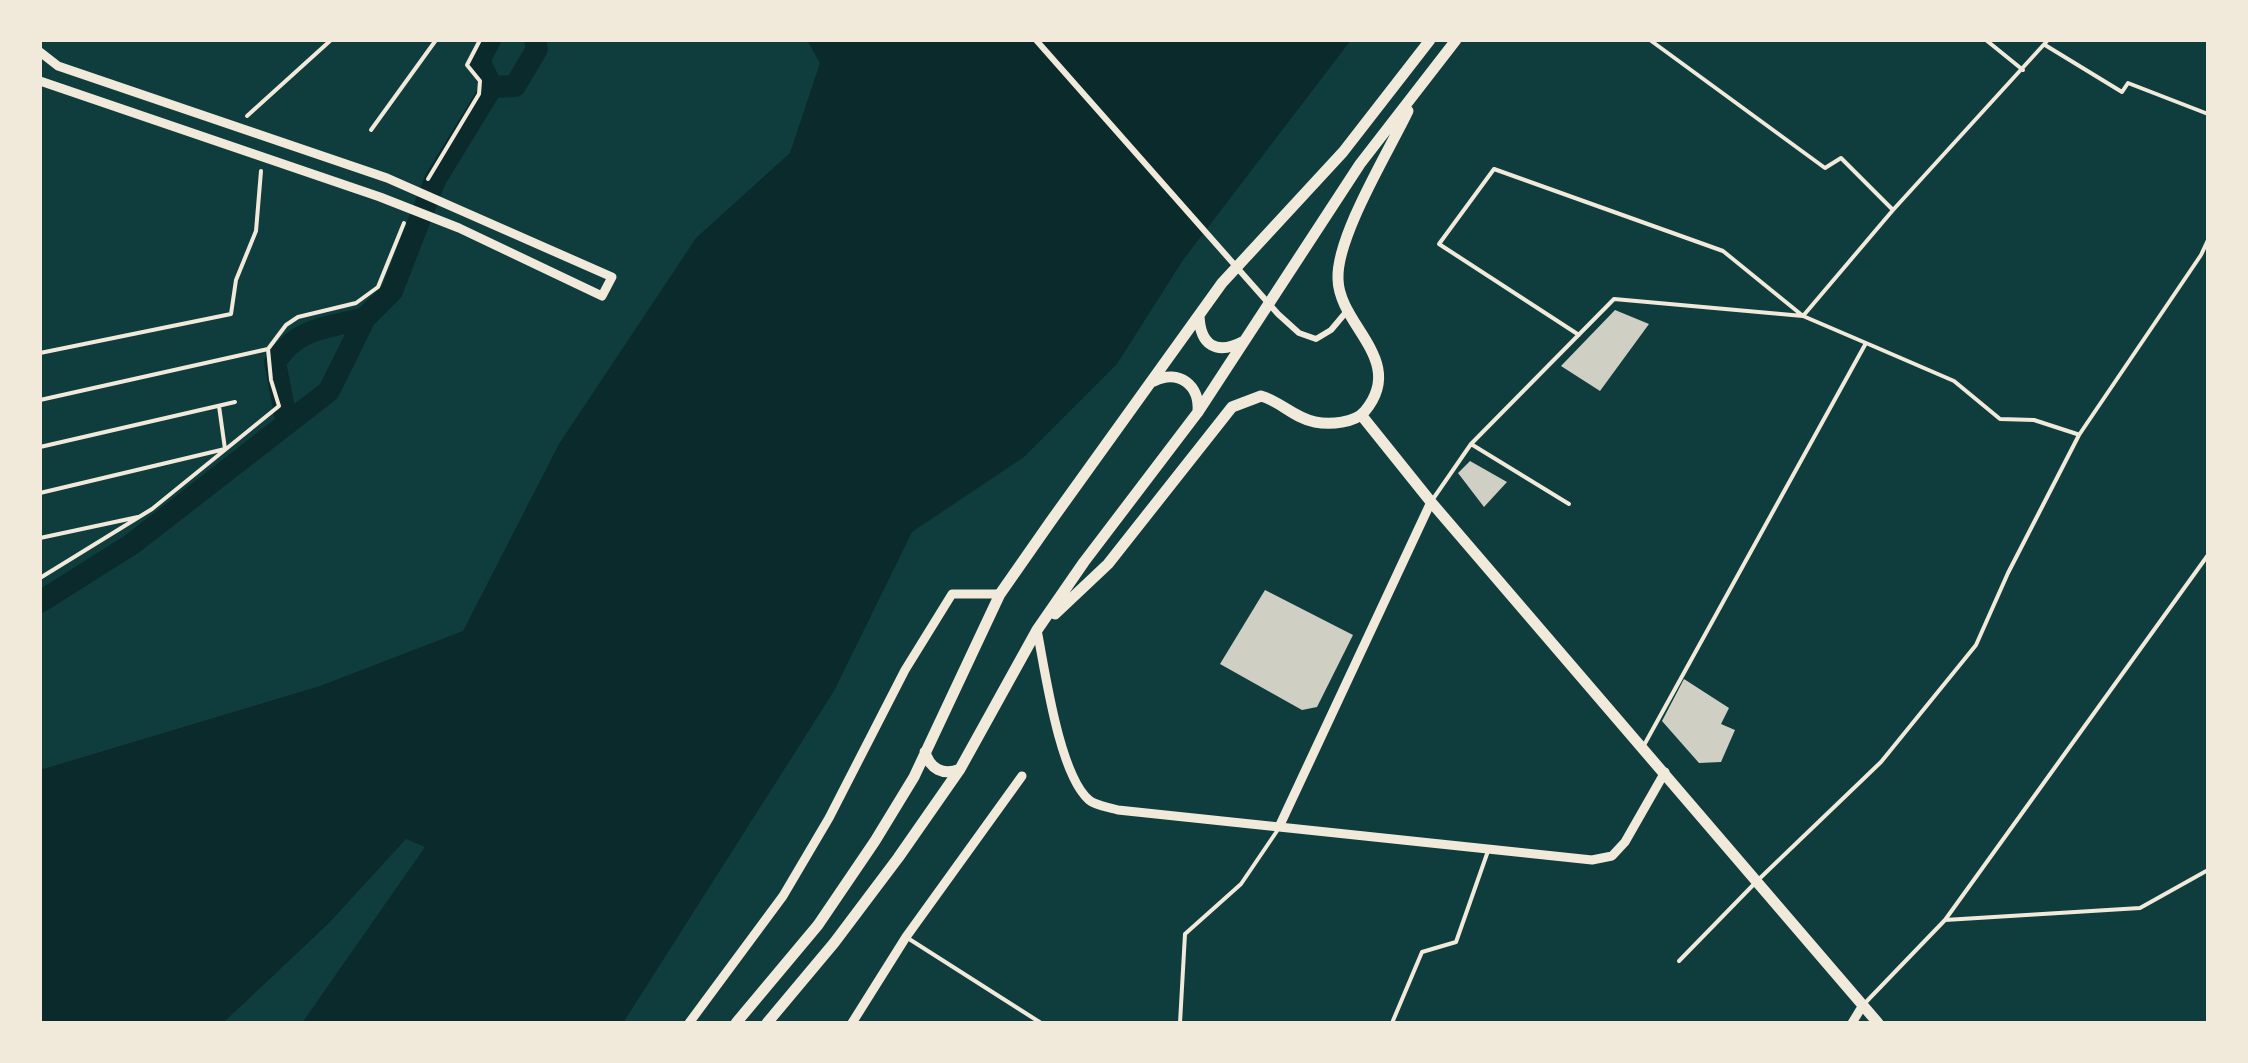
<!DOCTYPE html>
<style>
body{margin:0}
#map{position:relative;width:2248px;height:1063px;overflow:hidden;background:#0f3d3e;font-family:Jost,sans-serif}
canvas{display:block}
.frame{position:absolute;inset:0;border:42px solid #f1e9da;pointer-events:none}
</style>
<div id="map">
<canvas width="2248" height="1063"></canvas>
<div class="frame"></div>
</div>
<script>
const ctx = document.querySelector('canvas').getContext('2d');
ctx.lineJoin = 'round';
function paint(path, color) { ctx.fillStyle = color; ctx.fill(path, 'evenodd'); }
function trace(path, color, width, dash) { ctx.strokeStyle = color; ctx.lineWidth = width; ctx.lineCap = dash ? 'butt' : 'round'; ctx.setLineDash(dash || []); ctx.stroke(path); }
const water = new Path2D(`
 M 807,40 L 1351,40 L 1183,260 L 1117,364 L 1024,457 L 912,532 L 834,691 L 623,1023 L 302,1023 L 425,847 L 406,839 L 329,923 L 223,1023 L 40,1023 L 40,770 L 320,686 L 463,631 L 559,444 L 696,238 L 790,153 L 820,63 Z`);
const canal = new Path2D(`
 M 490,40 L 479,61 L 492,87
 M 287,424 L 275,362 C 298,327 327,328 365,318
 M 40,602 L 132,544 L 329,391 L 365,318 L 392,291 L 435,180 L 492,87 L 515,86 L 537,49 L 535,40`);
const building = new Path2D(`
 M 1615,310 L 1649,324 L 1600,391 L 1561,366 Z
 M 1470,461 L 1507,482 L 1484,507 L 1458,473 Z
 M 1265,590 L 1353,635 L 1317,707 L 1302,710 L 1220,664 Z
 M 1684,679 L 1729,708 L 1721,724 L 1735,730 L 1721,762 L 1699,763 L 1662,721 Z`);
const path = new Path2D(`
 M 247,116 L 331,40
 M 371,130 L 436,40
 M 428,179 L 479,94 L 480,81 L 467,65 L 480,40
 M 268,349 L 286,325 L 298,317 L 356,303 L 378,287 L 404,223
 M 40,353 L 231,314 L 236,280 L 256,231 L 261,171
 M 40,400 L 268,349 L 271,380 L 279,406 L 152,509 L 40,578
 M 40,447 L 235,402
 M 40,493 L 225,449 L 219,406
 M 40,538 L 138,517`);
const service = new Path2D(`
 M 1650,40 L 1825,168 L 1841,158 L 1893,210
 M 1986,40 L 2023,70
 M 2045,45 L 2122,92 L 2128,83 L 2208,114
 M 1579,335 L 1439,244 L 1494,169 L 1723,251 L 1803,316
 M 1866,343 L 1954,381 L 2000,419 L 2034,420 L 2077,434
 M 1471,444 L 1569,504
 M 1433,499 L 1471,444 L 1614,299 L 1803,316
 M 1643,747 L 1866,343 L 1803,316 L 1893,210 L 2048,40
 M 1945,920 L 2140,908 L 2208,870
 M 906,937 L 1041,1023
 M 1679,961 L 1757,881 L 1881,762 L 1976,645 L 2008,573 L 2079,435 L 2201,255 L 2208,240
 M 1866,1002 L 1945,920 L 2208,555
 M 1180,1023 L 1185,934 L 1241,884 L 1277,831
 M 1392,1023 L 1422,952 L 1456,942 L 1488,851`);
const pedestrian = new Path2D(`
 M 1036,40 L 1278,314 L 1299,333 L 1316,339 L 1331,330 L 1347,311`);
const minor = new Path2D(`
 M 40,52 L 58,66 L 387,178 L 612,277 L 602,296 L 459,228 L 380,197 L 40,81
 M 1037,630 C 1045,670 1059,774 1089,800 C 1096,806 1109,807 1118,810 L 1592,860 L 1612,856 L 1625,842 L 1665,772
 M 1279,827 L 1431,502
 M 689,1023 L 783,896 L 829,818 L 905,670 L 952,594 L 1000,594
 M 852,1023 L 906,937 L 1022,776
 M 1852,1023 L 1863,1005`);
const secondary = new Path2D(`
 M 1199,315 C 1200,345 1216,356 1244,341
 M 1154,381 C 1179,369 1200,385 1198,412
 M 1362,416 L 1431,502 L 1878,1023
 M 1055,614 L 1108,564 L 1232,407 L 1261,396 C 1280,401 1294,418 1315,422 C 1330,425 1355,423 1365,411 C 1407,360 1339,326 1338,279 C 1336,237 1389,151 1408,111
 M 925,752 C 930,769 943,776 960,769
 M 736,1023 L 818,925 L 875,841 L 914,777 L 1000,594 L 1051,521 L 1222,283 L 1343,152 L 1430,40
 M 767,1023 L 834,943 L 898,858 L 960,769 L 1037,630 L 1084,562 L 1198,412 L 1360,164 L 1456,40`);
paint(water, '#0a2a2b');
trace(canal, '#0a2a2b', 22);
paint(building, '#cfcfc3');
trace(path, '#f1e9da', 4);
trace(service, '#f1e9da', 4);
trace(pedestrian, '#f1e9da', 6);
trace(minor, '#f1e9da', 9);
trace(secondary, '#f1e9da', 11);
</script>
